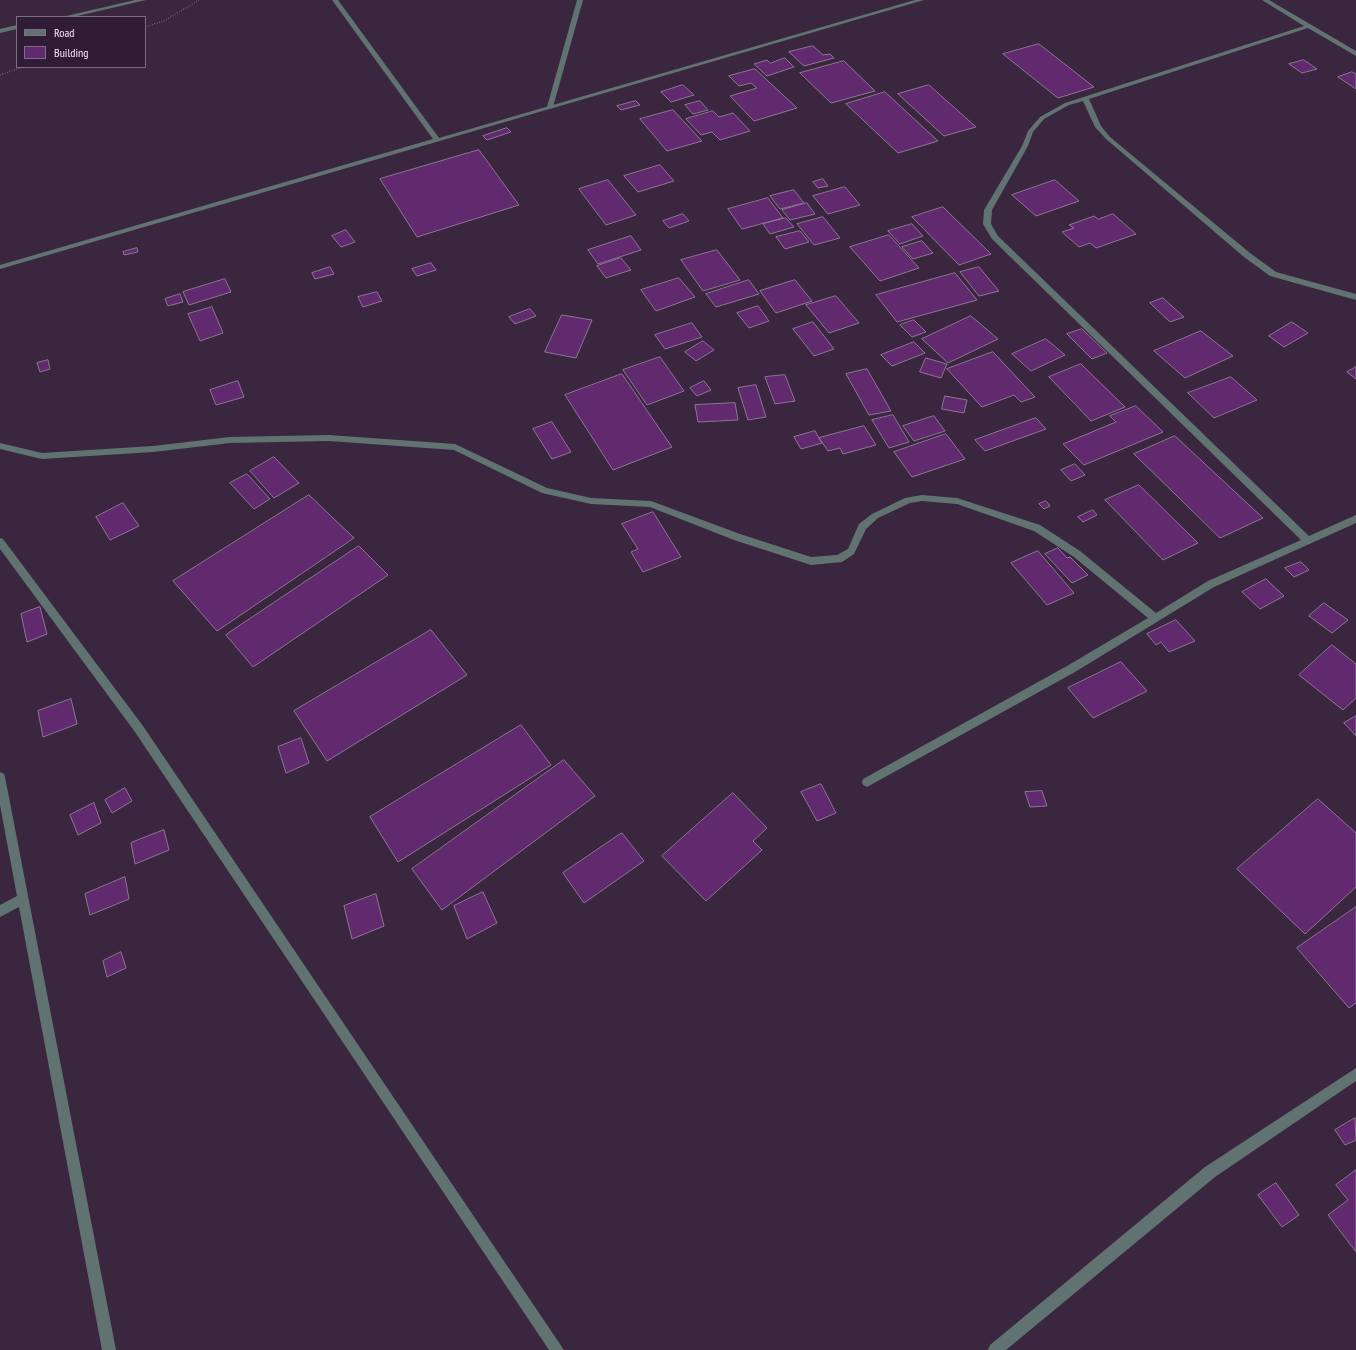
<!DOCTYPE html>
<style>
body{margin:0}
#map{position:relative;width:1356px;height:1350px;overflow:hidden;background:#3a273f;font-family:"PT Sans Narrow",sans-serif}
canvas{display:block}
.legend{position:absolute;left:16px;top:16px;width:130px;height:52px;box-sizing:border-box;background:#301d35;border:1px solid #7e6e83;margin:0;padding:5px 7px;list-style:none;font-size:12px;color:#f3e7f7}
.legend li{display:flex;align-items:center;gap:8px;height:20px}
.legend b{width:20px;border:1px solid #7e6e83}
</style>
<div id="map">
<canvas width="1356" height="1350"></canvas>
<ul class="legend">
<li><b style="height:5px;background:#617370"></b>Road</li>
<li><b style="height:11px;background:#612a6f"></b>Building</li>
</ul>
</div>
<script>
const ctx = document.querySelector('canvas').getContext('2d');
ctx.lineJoin = 'round';
function paint(path, color) { ctx.fillStyle = color; ctx.fill(path, 'evenodd'); }
function trace(path, color, width, dash) { ctx.strokeStyle = color; ctx.lineWidth = width; ctx.lineCap = dash ? 'butt' : 'round'; ctx.setLineDash(dash || []); ctx.stroke(path); }
const building = new Path2D(`
 M 1039,44 L 1094,87 L 1058,98 L 1003,54 Z
 M 813,46 L 823,55 L 830,54 L 834,58 L 804,66 L 789,52 Z
 M 785,58 L 794,67 L 767,76 L 754,64 L 767,60 L 770,63 Z
 M 1304,60 L 1317,69 L 1302,73 L 1289,64 Z
 M 844,61 L 875,91 L 831,103 L 800,73 Z
 M 755,69 L 797,108 L 754,121 L 730,96 L 757,88 L 751,83 L 739,86 L 729,76 Z
 M 1352,72 L 1356,74 L 1356,89 L 1338,77 Z
 M 683,85 L 694,95 L 671,102 L 661,92 Z
 M 929,85 L 976,127 L 944,136 L 898,94 Z
 M 885,92 L 938,141 L 898,153 L 846,104 Z
 M 636,101 L 640,105 L 621,110 L 617,106 Z
 M 700,101 L 708,110 L 693,114 L 685,105 Z
 M 673,110 L 702,141 L 667,151 L 640,119 Z
 M 713,111 L 719,117 L 733,113 L 750,131 L 720,140 L 712,132 L 701,135 L 686,119 Z
 M 507,128 L 511,132 L 487,140 L 483,136 Z
 M 479,150 L 519,205 L 417,237 L 380,179 Z
 M 660,165 L 674,181 L 638,192 L 624,176 Z
 M 823,179 L 828,186 L 818,188 L 813,182 Z
 M 608,180 L 636,215 L 606,225 L 579,189 Z
 M 1055,180 L 1079,201 L 1036,216 L 1012,195 Z
 M 845,187 L 860,205 L 828,214 L 813,196 Z
 M 794,190 L 804,203 L 780,209 L 770,196 Z
 M 768,198 L 783,218 L 742,229 L 728,209 Z
 M 807,203 L 815,214 L 790,220 L 782,210 Z
 M 943,207 L 991,254 L 959,265 L 912,217 Z
 M 683,214 L 689,221 L 669,228 L 663,221 Z
 M 1113,214 L 1136,234 L 1096,248 L 1090,243 L 1079,247 L 1062,232 L 1074,228 L 1069,225 L 1094,216 L 1098,219 Z
 M 823,217 L 840,238 L 814,245 L 797,224 Z
 M 786,218 L 794,227 L 770,234 L 763,224 Z
 M 912,224 L 923,236 L 900,244 L 888,231 Z
 M 346,230 L 355,242 L 341,247 L 332,236 Z
 M 800,231 L 809,242 L 785,249 L 776,237 Z
 M 889,235 L 919,268 L 880,281 L 850,247 Z
 M 631,236 L 641,250 L 598,264 L 588,250 Z
 M 922,241 L 933,253 L 913,259 L 902,247 Z
 M 137,248 L 138,252 L 124,255 L 123,252 Z
 M 717,250 L 740,280 L 703,291 L 681,260 Z
 M 621,258 L 631,270 L 606,278 L 597,266 Z
 M 431,263 L 436,270 L 417,276 L 412,269 Z
 M 330,267 L 334,274 L 315,279 L 312,273 Z
 M 979,267 L 999,291 L 979,296 L 960,272 Z
 M 955,273 L 977,300 L 897,322 L 876,295 Z
 M 679,278 L 695,297 L 656,311 L 641,290 Z
 M 225,279 L 231,292 L 189,305 L 183,292 Z
 M 749,280 L 759,294 L 716,307 L 706,294 Z
 M 795,280 L 812,301 L 776,313 L 760,291 Z
 M 377,292 L 382,301 L 363,307 L 358,297 Z
 M 180,294 L 183,302 L 168,306 L 165,299 Z
 M 836,296 L 859,323 L 829,333 L 806,305 Z
 M 1163,298 L 1184,317 L 1170,322 L 1150,303 Z
 M 758,306 L 769,321 L 749,328 L 737,313 Z
 M 212,307 L 223,333 L 200,341 L 188,314 Z
 M 530,309 L 536,316 L 515,324 L 509,317 Z
 M 562,315 L 592,320 L 576,358 L 545,352 Z
 M 971,316 L 998,339 L 948,363 L 922,339 Z
 M 914,320 L 926,332 L 912,337 L 900,325 Z
 M 813,322 L 834,349 L 814,356 L 793,329 Z
 M 1292,322 L 1308,333 L 1284,347 L 1269,336 Z
 M 692,323 L 702,337 L 665,349 L 655,335 Z
 M 1082,329 L 1107,353 L 1092,359 L 1067,334 Z
 M 1201,331 L 1233,356 L 1185,378 L 1154,351 Z
 M 1046,339 L 1065,355 L 1031,371 L 1012,354 Z
 M 703,341 L 714,350 L 696,361 L 685,352 Z
 M 914,342 L 925,353 L 892,366 L 881,355 Z
 M 993,352 L 1035,397 L 1021,402 L 1014,395 L 982,407 L 947,369 Z
 M 660,357 L 684,391 L 647,405 L 623,370 Z
 M 926,358 L 947,364 L 941,378 L 920,372 Z
 M 48,360 L 50,369 L 40,372 L 37,363 Z
 M 1081,364 L 1125,407 L 1091,421 L 1049,377 Z
 M 1356,367 L 1356,379 L 1347,372 Z
 M 867,369 L 891,411 L 869,415 L 846,374 Z
 M 622,374 L 672,447 L 613,470 L 565,395 Z
 M 785,375 L 795,401 L 775,404 L 765,377 Z
 M 1231,377 L 1257,400 L 1214,418 L 1188,393 Z
 M 238,381 L 244,397 L 216,405 L 210,390 Z
 M 704,381 L 711,390 L 697,396 L 690,388 Z
 M 756,385 L 766,417 L 748,420 L 738,388 Z
 M 945,396 L 967,400 L 964,413 L 942,409 Z
 M 735,403 L 738,420 L 698,422 L 695,405 Z
 M 1136,406 L 1163,432 L 1084,465 L 1063,444 L 1116,422 L 1110,416 Z
 M 893,415 L 909,442 L 889,448 L 872,420 Z
 M 934,416 L 945,431 L 914,441 L 903,426 Z
 M 1036,418 L 1046,429 L 985,451 L 975,440 Z
 M 552,422 L 571,452 L 552,459 L 533,429 Z
 M 864,426 L 876,445 L 843,454 L 840,448 L 828,451 L 819,438 Z
 M 815,431 L 822,443 L 801,449 L 794,437 Z
 M 946,434 L 965,459 L 912,477 L 894,452 Z
 M 1175,436 L 1263,518 L 1220,538 L 1134,454 Z
 M 274,457 L 299,483 L 274,498 L 250,471 Z
 M 1075,464 L 1085,475 L 1071,481 L 1061,470 Z
 M 247,474 L 270,499 L 254,509 L 230,483 Z
 M 1139,485 L 1198,543 L 1163,560 L 1105,500 Z
 M 309,495 L 354,538 L 217,631 L 173,581 Z
 M 1046,501 L 1050,506 L 1044,509 L 1039,504 Z
 M 123,503 L 139,526 L 110,540 L 96,517 Z
 M 1093,510 L 1097,515 L 1083,522 L 1078,517 Z
 M 653,512 L 681,557 L 643,572 L 631,552 L 638,549 L 622,524 Z
 M 359,546 L 388,575 L 253,667 L 226,635 Z
 M 1058,548 L 1067,558 L 1070,557 L 1088,575 L 1072,583 L 1045,554 Z
 M 1038,551 L 1074,593 L 1047,605 L 1011,563 Z
 M 1301,562 L 1309,570 L 1294,577 L 1285,568 Z
 M 1266,579 L 1284,596 L 1260,609 L 1242,592 Z
 M 1324,603 L 1348,620 L 1332,633 L 1309,616 Z
 M 40,607 L 47,634 L 27,642 L 21,614 Z
 M 1176,620 L 1195,641 L 1169,652 L 1161,642 L 1156,645 L 1147,634 Z
 M 431,630 L 467,675 L 327,761 L 294,711 Z
 M 1332,645 L 1356,664 L 1356,698 L 1343,710 L 1299,675 Z
 M 1121,662 L 1147,691 L 1093,718 L 1068,688 Z
 M 71,699 L 77,724 L 43,737 L 38,711 Z
 M 1356,716 L 1356,736 L 1344,723 Z
 M 521,725 L 551,765 L 398,862 L 370,817 Z
 M 301,738 L 309,763 L 286,773 L 278,747 Z
 M 564,760 L 595,796 L 442,910 L 412,869 Z
 M 821,784 L 836,813 L 817,821 L 801,792 Z
 M 125,788 L 132,801 L 112,813 L 105,800 Z
 M 1042,791 L 1047,806 L 1030,807 L 1025,792 Z
 M 733,793 L 767,828 L 753,841 L 762,850 L 706,901 L 662,856 Z
 M 1318,799 L 1356,833 L 1356,887 L 1305,934 L 1237,869 Z
 M 94,803 L 101,823 L 78,835 L 70,815 Z
 M 164,830 L 169,850 L 135,864 L 131,843 Z
 M 622,833 L 644,861 L 584,903 L 563,873 Z
 M 125,877 L 129,899 L 90,915 L 85,894 Z
 M 483,892 L 497,923 L 467,939 L 454,906 Z
 M 376,894 L 384,926 L 352,939 L 344,906 Z
 M 1356,907 L 1356,1003 L 1349,1008 L 1297,948 Z
 M 121,952 L 126,968 L 107,977 L 103,961 Z
 M 1355,1118 L 1356,1140 L 1345,1145 L 1335,1130 Z
 M 1356,1170 L 1356,1252 L 1328,1215 L 1348,1200 L 1336,1185 Z
 M 1276,1183 L 1299,1215 L 1282,1227 L 1258,1195 Z`);
const path = new Path2D(`
 M 145,27 L 164,21 L 199,0
 M 0,75 L 23,67`);
const lane = new Path2D(`
 M 577,0 L 583,0 L 553,107 L 548,108 L 547,107 Z`);
const street = new Path2D(`
 M 135,0 L 146,0 L 73,17 L 62,17 Z
 M 332,0 L 338,0 L 439,138 L 915,0 L 924,0 L 0,269 L 0,265 L 433,139 Z
 M 1262,0 L 1269,0 L 1356,51 L 1356,56 L 1308,28 L 1089,99 L 1101,126 L 1110,137 L 1250,253 L 1276,272 L 1356,294 L 1356,300 L 1270,276 L 1244,257 L 1106,139 L 1095,127 L 1083,101 L 1069,105 L 1044,119 L 1033,132 L 1028,146 L 992,210 L 991,224 L 998,236 L 1309,536 L 1356,515 L 1356,523 L 1214,587 L 1075,672 L 867,787 L 863,785 L 862,782 L 863,779 L 1067,666 L 1148,618 L 1074,557 L 1034,531 L 957,504 L 922,501 L 910,503 L 878,518 L 866,529 L 854,554 L 842,562 L 811,565 L 734,540 L 650,507 L 591,504 L 542,493 L 454,450 L 329,441 L 230,443 L 153,452 L 42,459 L 0,449 L 0,443 L 42,453 L 153,446 L 230,437 L 329,435 L 455,444 L 547,488 L 591,498 L 651,501 L 740,534 L 811,557 L 837,555 L 848,549 L 859,524 L 872,514 L 905,498 L 922,495 L 957,498 L 1040,525 L 1080,551 L 1156,613 L 1208,581 L 1301,540 L 992,239 L 983,224 L 984,210 L 1022,146 L 1028,131 L 1040,117 L 1065,103 L 1304,26 Z
 M 17,25 L 17,29 L 0,33 L 0,29 Z
 M 0,538 L 3,539 L 143,726 L 564,1350 L 549,1350 L 135,732 L 0,549 Z
 M 0,772 L 4,774 L 5,777 L 116,1350 L 102,1350 L 19,907 L 0,917 L 0,905 L 17,896 L 0,805 Z
 M 1356,1068 L 1356,1081 L 1215,1177 L 1006,1350 L 988,1350 L 990,1345 L 1205,1167 Z`);
paint(building, '#612a6f');
trace(building, '#8c7692', 1);
trace(path, '#97879b', 1.5, [0.5, 2]);
paint(lane, '#617370');
paint(street, '#617370');
</script>
